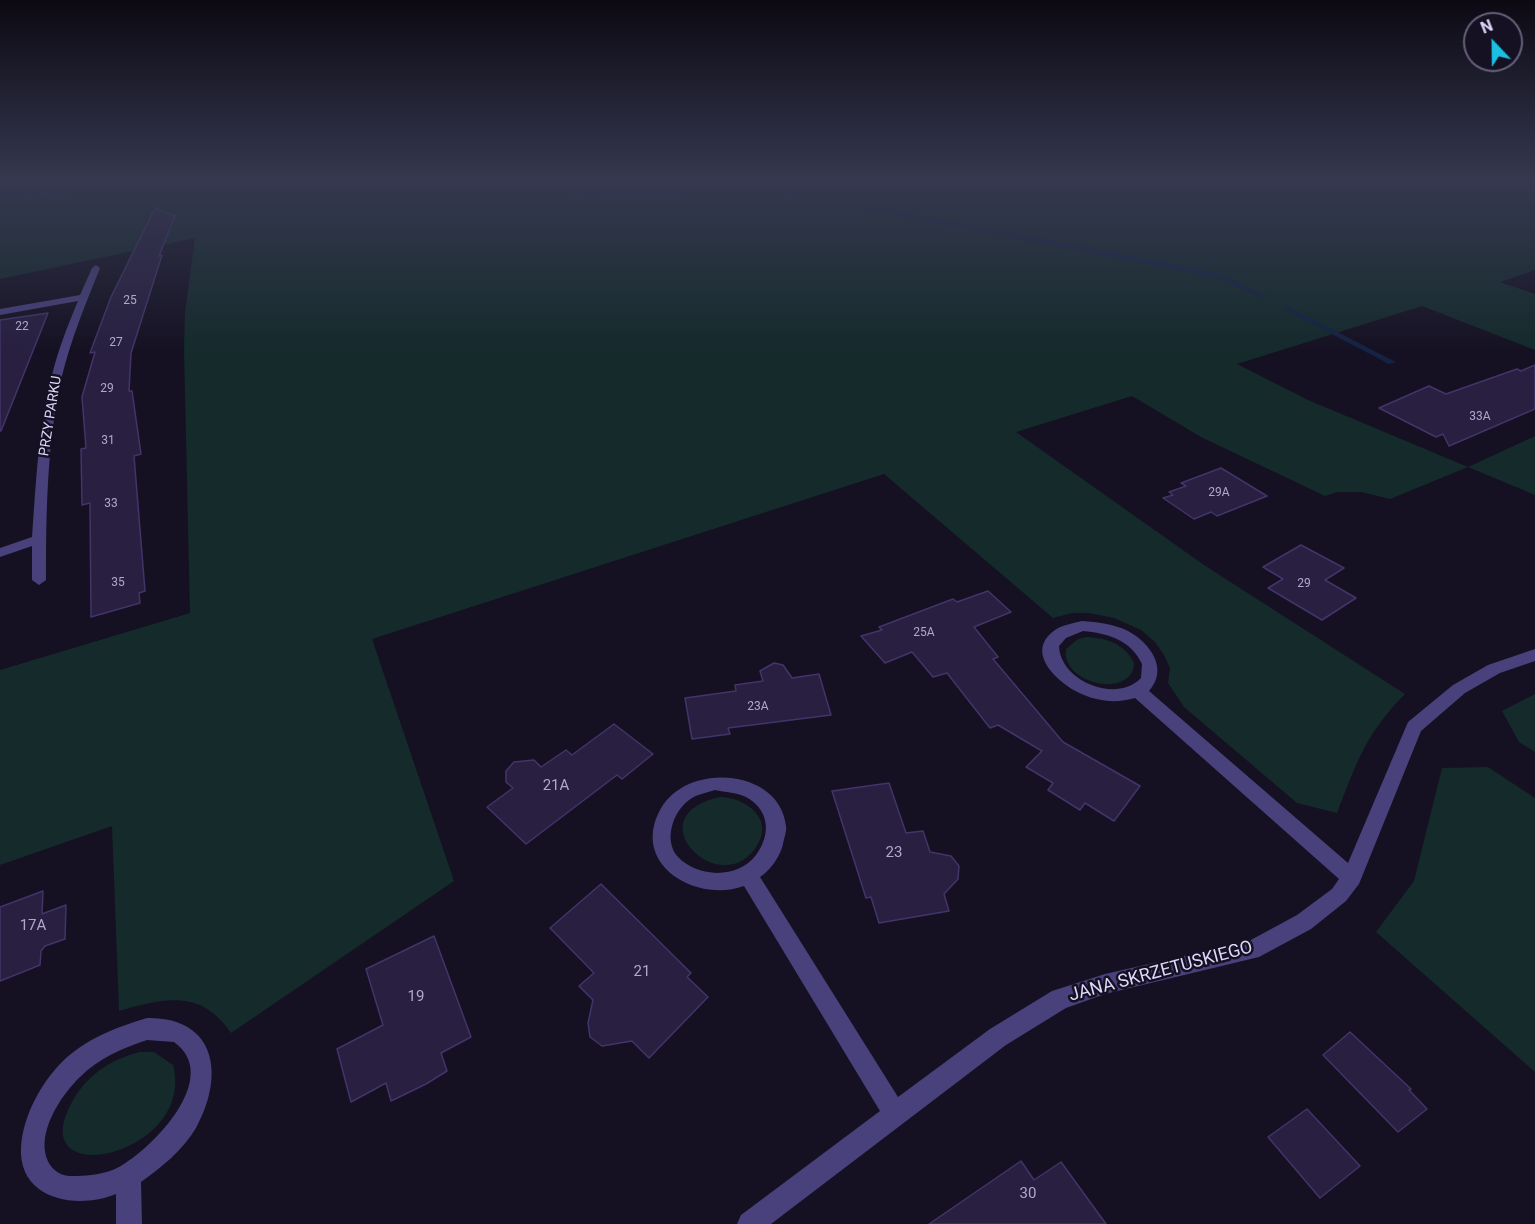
<!DOCTYPE html>
<style>
body{margin:0}
#map{position:relative;width:1535px;height:1224px;overflow:hidden;background:#151122;font-family:Roboto,sans-serif}
canvas{display:block}
.north{position:absolute;left:1463px;top:12px;width:60px;height:60px;box-sizing:border-box;background:#151122;border:2px solid #656078;border-radius:50%;rotate:338deg;font-size:16px;font-weight:700;line-height:24px;text-align:center;color:#ddd7fa}
.north::after{content:'';display:block;margin:auto;width:21px;height:27px;background:#1abfe2;clip-path:polygon(50% 0,100% 100%,50% 72%,0 100%)}
</style>
<div id="map">
<canvas width="1535" height="1224"></canvas>
<div class="north">N</div>
</div>
<script>
const ctx = document.querySelector('canvas').getContext('2d');
ctx.lineJoin = 'round';
function paint(path, color) { ctx.fillStyle = color; ctx.fill(path, 'evenodd'); }
function trace(path, color, width, dash) { ctx.strokeStyle = color; ctx.lineWidth = width; ctx.lineCap = dash ? 'butt' : 'round'; ctx.setLineDash(dash || []); ctx.stroke(path); }
function write(font, color, halo, rows, align = 'center') {
  ctx.font = font + ' Roboto,sans-serif'; ctx.lineWidth = 5; ctx.setLineDash([]); ctx.textBaseline = 'middle'; ctx.strokeStyle = halo; ctx.fillStyle = color; for (const [text, x, y, turn = 0] of rows) {
    ctx.save(); ctx.translate(x, y); ctx.rotate((+turn || 0) * Math.PI / 180); ctx.textAlign = isNaN(turn) ? turn : align; if (halo) ctx.strokeText(text, 0, 0); ctx.fillText(text, 0, 0); ctx.restore();
  }
}
const green = new Path2D(`
 M 0,181 L 1535,181 L 1535,270 L 1500,282 L 1535,294 L 1535,350 L 1422,306 L 1237,364 L 1308,400 L 1468,467 L 1535,436 L 1535,495 L 1468,467 L 1390,499 L 1361,492 L 1337,492 L 1325,496 L 1201,437 L 1132,396 L 1016,432 L 1204,565 L 1405,694 C 1366,733 1356,764 1337,813 L 1297,803 L 1184,707 L 1168,683 L 1170,668 L 1164,655 L 1155,642 L 1141,630 L 1114,618 L 1089,613 L 1072,613 L 1053,618 L 884,474 L 372,639 L 454,881 L 231,1033 C 201,989 165,998 119,1011 L 112,826 L 0,865 L 0,670 L 190,613 L 184,350 L 185,312 L 195,238 L 0,279 Z
 M 1087,637 C 1107,638 1125,644 1134,663 C 1133,700 1060,684 1066,649 L 1078,639 Z
 M 1535,694 L 1535,752 L 1519,742 L 1502,711 Z
 M 1488,767 L 1535,798 L 1535,1072 L 1376,932 L 1414,881 L 1442,768 Z
 M 720,797 C 743,797 774,817 758,844 C 723,905 632,816 720,797 Z
 M 140,1052 L 154,1052 L 173,1065 C 197,1156 21,1194 72,1102 C 87,1075 111,1059 140,1052 Z`);
const stream = new Path2D(`
 M 296,181 L 422,183 L 558,190 L 648,192 L 700,189 L 745,181 L 754,181 L 749,183 L 1218,273 L 1267,297 L 1262,298 L 1216,277 L 742,185 C 698,196 652,195 607,194 C 545,193 483,188 421,186 C 281,182 140,186 0,199 L 0,195 C 99,187 197,182 296,181 Z
 M 1284,307 L 1288,307 L 1396,362 L 1389,364 L 1284,309 Z`);
const building = new Path2D(`
 M 155,208 L 175,216 L 159,256 L 162,255 L 131,353 L 129,391 L 132,391 L 141,454 L 134,456 L 145,591 L 139,593 L 140,603 L 91,617 L 90,503 L 82,505 L 81,449 L 86,448 L 82,397 L 95,352 L 90,353 L 111,297 Z
 M 48,313 L 1,431 L 0,431 L 0,320 Z
 M 1535,365 L 1535,409 L 1449,446 L 1443,434 L 1436,437 L 1379,408 L 1429,386 L 1446,394 L 1517,369 L 1521,371 Z
 M 1221,468 L 1267,496 L 1217,516 L 1211,512 L 1194,519 L 1163,498 L 1173,495 L 1169,492 L 1186,486 L 1181,483 Z
 M 1301,545 L 1344,568 L 1325,580 L 1356,598 L 1322,620 L 1268,588 L 1283,579 L 1263,567 Z
 M 988,591 L 1011,612 L 974,627 L 998,657 L 993,659 L 1063,742 L 1140,786 L 1114,821 L 1085,803 L 1080,810 L 1048,790 L 1053,783 L 1026,767 L 1042,751 L 998,725 L 990,728 L 947,673 L 933,677 L 912,652 L 885,663 L 861,636 L 882,630 L 879,627 L 953,599 L 957,602 Z
 M 774,663 L 783,665 L 792,678 L 819,674 L 831,715 L 728,728 L 730,734 L 692,739 L 685,698 L 736,691 L 735,685 L 763,681 L 760,671 Z
 M 614,724 L 653,754 L 622,779 L 617,775 L 526,844 L 487,807 L 513,788 L 506,782 L 506,771 L 514,762 L 534,760 L 541,767 L 566,750 L 572,755 Z
 M 889,783 L 906,833 L 923,831 L 930,852 L 951,856 L 959,866 L 958,879 L 944,894 L 949,911 L 879,923 L 871,897 L 866,898 L 832,791 Z
 M 601,884 L 691,973 L 687,977 L 708,997 L 649,1058 L 632,1041 L 602,1046 L 590,1037 L 588,1023 L 593,1000 L 579,986 L 594,973 L 550,928 Z
 M 43,891 L 42,914 L 66,905 L 65,939 L 45,946 L 41,951 L 40,965 L 0,981 L 0,907 Z
 M 434,936 L 471,1037 L 441,1053 L 447,1071 L 426,1084 L 391,1101 L 386,1083 L 351,1102 L 337,1049 L 383,1025 L 366,969 Z
 M 1350,1032 L 1411,1089 L 1409,1090 L 1427,1109 L 1398,1132 L 1323,1055 Z
 M 1307,1109 L 1360,1166 L 1320,1198 L 1268,1137 Z
 M 1021,1161 L 1034,1180 L 1061,1162 L 1106,1224 L 929,1224 Z`);
const minor = new Path2D(`
 M 96,265 L 100,268 C 86,303 71,339 62,376 C 47,442 46,512 46,580 L 39,585 L 32,580 L 32,546 L 0,557 L 0,548 L 32,537 C 36,483 38,428 52,375 C 58,350 68,325 78,301 L 0,315 L 0,309 L 80,295 L 92,268 Z
 M 1082,621 C 1097,622 1114,624 1128,631 C 1150,643 1169,669 1149,691 L 1348,863 L 1408,722 L 1453,685 L 1488,665 L 1535,649 L 1535,661 L 1500,673 L 1465,693 L 1421,731 L 1359,884 L 1346,901 L 1311,929 L 1259,957 L 1105,994 L 1066,1008 L 1006,1045 L 771,1224 L 737,1224 L 741,1215 L 880,1111 L 744,886 C 697,903 632,866 659,812 C 683,761 780,767 786,826 C 787,831 784,838 783,844 C 781,855 770,871 760,877 L 898,1097 L 990,1029 L 1052,991 L 1105,974 L 1249,941 L 1297,915 L 1332,889 L 1339,879 L 1135,698 C 1119,703 1100,702 1084,695 C 1061,686 1022,653 1055,630 C 1062,625 1074,623 1082,621 ZM 1083,631 C 1107,633 1131,640 1142,664 L 1141,678 C 1116,704 1060,681 1059,646 L 1066,638 ZM 715,790 C 725,792 738,793 746,797 C 770,810 771,835 756,855 C 738,879 698,878 678,857 C 663,840 673,812 689,800 C 697,794 706,793 715,790 Z
 M 147,1018 C 217,1017 225,1076 196,1128 C 183,1150 162,1167 141,1182 L 142,1224 L 116,1224 L 116,1194 C 77,1210 18,1200 21,1147 C 23,1116 41,1083 62,1062 C 85,1039 117,1027 147,1018 ZM 147,1040 L 174,1042 C 223,1077 152,1149 119,1167 C 104,1175 87,1176 70,1176 C 63,1176 55,1172 51,1166 C 32,1139 60,1096 80,1077 C 98,1059 122,1048 147,1040 Z`);
const numberNames = [
 ["25",130,301],
 ["22",22,327],
 ["27",116,343],
 ["29",107,389],
 ["33A",1480,417],
 ["31",108,441],
 ["29A",1219,493],
 ["33",111,504],
 ["35",118,583],
 ["29",1304,584],
 ["25A",924,633],
 ["23A",758,707]
];
const farStreetnames = [
 ["PRZY PARKU",51,416,-81]
];
const nearNumbernames = [
 ["21A",556,786],
 ["23",894,853],
 ["17A",33,926],
 ["21",642,972],
 ["19",416,997],
 ["30",1028,1194]
];
const nearStreetnames = [
 ["JANA SKRZETUSKIEGO",1161,972,-15]
];
paint(green, '#142a2b');
paint(stream, '#142243');
paint(building, '#281f41');
trace(building, '#43346a', 1.5);
paint(minor, '#48417c');
const sky = ctx.createLinearGradient(0, 0, 0, 353);
sky.addColorStop(0, '#0c0913');
sky.addColorStop(0.51, '#35384f');
sky.addColorStop(1, '#35384f00');
ctx.fillStyle = sky;
ctx.fillRect(0, 0, 1535, 353);
write('12px', '#b0a9cc', null, numberNames);
write('14px', '#ddd7fa', '#151122', farStreetnames);
write('15px', '#b0a9cc', null, nearNumbernames);
write('18px', '#ddd7fa', '#151122', nearStreetnames);
</script>
